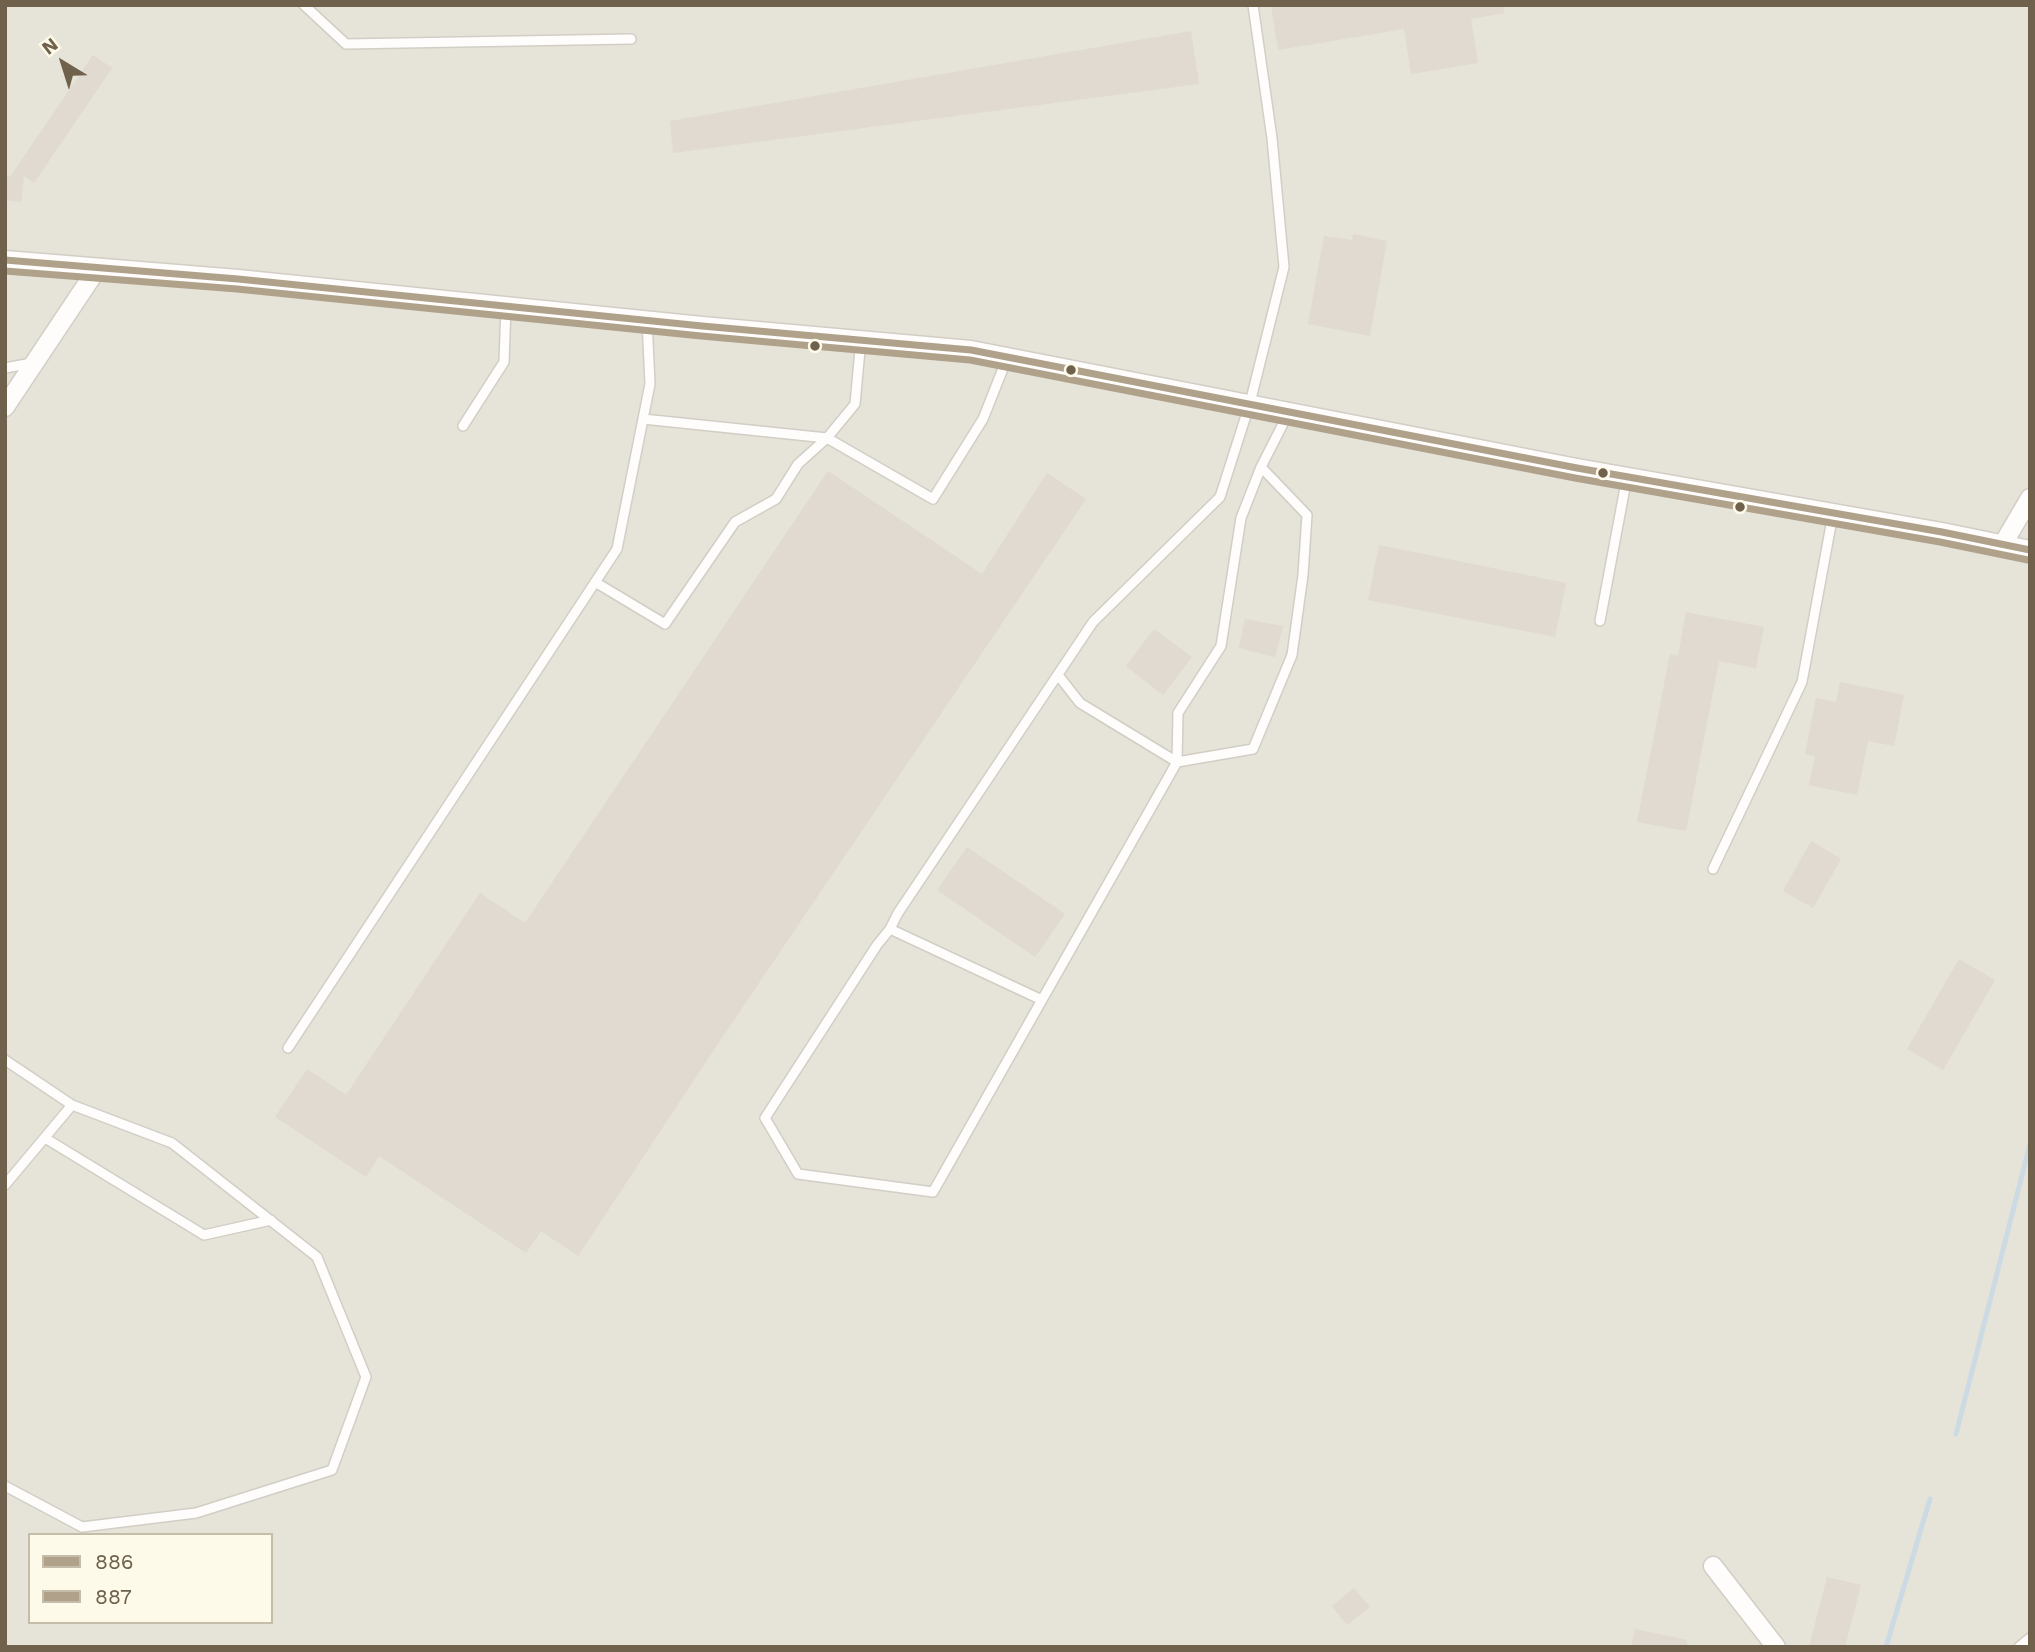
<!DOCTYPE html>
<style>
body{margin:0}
#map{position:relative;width:2035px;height:1652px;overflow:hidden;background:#f5f2e8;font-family:"Work Sans",sans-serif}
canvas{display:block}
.frame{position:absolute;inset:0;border:7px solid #6f614c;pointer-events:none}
.legend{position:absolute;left:28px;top:1533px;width:245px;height:91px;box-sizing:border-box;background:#fdfae9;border:2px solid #c4bdaa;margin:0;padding:9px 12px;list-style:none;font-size:21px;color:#6f614c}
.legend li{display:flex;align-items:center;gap:14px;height:35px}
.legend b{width:35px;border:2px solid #c4bdaa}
.north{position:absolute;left:28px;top:28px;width:70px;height:70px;-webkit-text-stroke:5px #fdfae9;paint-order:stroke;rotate:322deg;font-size:19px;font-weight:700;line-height:28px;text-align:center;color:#6f614c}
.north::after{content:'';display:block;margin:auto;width:24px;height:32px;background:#6f614c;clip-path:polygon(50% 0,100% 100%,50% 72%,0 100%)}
</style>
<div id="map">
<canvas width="2035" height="1652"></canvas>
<div class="frame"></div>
<ul class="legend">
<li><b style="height:9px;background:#b0a18b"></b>886</li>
<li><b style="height:9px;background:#b0a18b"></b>887</li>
</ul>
<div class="north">N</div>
</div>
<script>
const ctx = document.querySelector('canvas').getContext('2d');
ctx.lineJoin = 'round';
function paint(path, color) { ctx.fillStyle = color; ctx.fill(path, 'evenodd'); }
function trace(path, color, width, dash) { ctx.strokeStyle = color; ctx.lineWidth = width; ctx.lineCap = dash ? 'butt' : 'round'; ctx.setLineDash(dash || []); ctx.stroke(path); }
const industrial = new Path2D(`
 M 5,5 L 2030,5 L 2030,1647 L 5,1647 ZM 30,1535 L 271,1535 L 271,1622 L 30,1622 Z`);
const stream = new Path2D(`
 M 1956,1434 L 2030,1144
 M 1886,1647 L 1930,1499`);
const building = new Path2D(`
 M 1271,5 L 1503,5 L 1504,13 L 1471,19 L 1478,63 L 1411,74 L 1404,29 L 1278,50 Z
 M 1191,31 L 1199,84 L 673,153 L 670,121 Z
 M 93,55 L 112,68 L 34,183 L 24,176 L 21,202 L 5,200 L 5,176 L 10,177 Z
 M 1353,234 L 1387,241 L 1370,336 L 1308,324 L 1324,236 L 1352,240 Z
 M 828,471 L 982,574 L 1047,473 L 1086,499 L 715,1048 L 578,1256 L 541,1231 L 526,1253 L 379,1156 L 366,1177 L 275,1117 L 307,1069 L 346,1095 L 480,893 L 525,923 Z
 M 1379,545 L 1566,583 L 1555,637 L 1368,600 Z
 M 1686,612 L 1764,627 L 1756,668 L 1719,661 L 1686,831 L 1637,822 L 1670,654 L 1678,656 Z
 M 1245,619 L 1283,626 L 1275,657 L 1239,648 Z
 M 1154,629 L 1192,657 L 1163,695 L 1126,666 Z
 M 1840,682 L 1904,695 L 1894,746 L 1868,741 L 1857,795 L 1809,785 L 1815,756 L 1805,754 L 1816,698 L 1836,702 Z
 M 1811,841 L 1841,859 L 1813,908 L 1783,891 Z
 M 967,847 L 1065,914 L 1035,957 L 937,890 Z
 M 1959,959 L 1995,980 L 1943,1070 L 1907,1049 Z
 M 1827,1577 L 1861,1585 L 1845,1647 L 1809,1647 Z
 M 1354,1588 L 1370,1607 L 1347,1625 L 1332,1606 Z
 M 1635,1629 L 1687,1640 L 1687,1647 L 1631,1647 Z`);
const service = new Path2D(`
 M 304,5 L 346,44 L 631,39
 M 1253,5 L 1272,138 L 1284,267 L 1250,403 L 1220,497 L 1093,622 L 898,913 L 890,929 L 877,945 L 765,1118 L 798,1174 L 933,1192 L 1177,762 L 1178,713 L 1221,646 L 1241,518 L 1261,467 L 1289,412
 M 5,368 L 32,363
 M 643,419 L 827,438 L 933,499 L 983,419 L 1008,356
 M 463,426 L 504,362 L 506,306
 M 595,582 L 665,624 L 735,522 L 776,499 L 798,464 L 827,438 L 855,404 L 861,339
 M 1600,621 L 1627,477
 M 1058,675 L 1080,703 L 1177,762 L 1253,749 L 1292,655 L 1303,575 L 1307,515 L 1261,467
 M 1713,869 L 1802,682 L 1833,514
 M 890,929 L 1042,1000
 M 288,1048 L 617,549 L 650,384 L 647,320
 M 5,1060 L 72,1105 L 5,1185
 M 45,1138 L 204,1235 L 271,1220
 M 5,1486 L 82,1527 L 196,1513 L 332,1470 L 366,1377 L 317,1257 L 172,1143 L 72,1105
 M 2019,1647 L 2030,1638`);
const minor = new Path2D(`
 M 5,260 L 238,279 L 702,326 L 971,350 L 1577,468 L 1942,532 L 2030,550
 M 5,407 L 97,269
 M 2003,544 L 2030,498
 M 1713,1566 L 1776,1647`);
const bus1 = new Path2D(`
 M 5,260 L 238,279 L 702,326 L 971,350 L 1577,468 L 1942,532 L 2030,550`);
const bus2 = new Path2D(`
 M 5,271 L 237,289 L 701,336 L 970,360 L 1575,478 L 1940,542 L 2028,560`);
const markers = [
 [815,346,6,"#6f614c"],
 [1071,370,6,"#6f614c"],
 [1603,473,6,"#6f614c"],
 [1740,507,6,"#6f614c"]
];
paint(industrial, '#e6e3d9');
trace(stream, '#ccdbe3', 5);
paint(building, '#e0dad0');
trace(service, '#d2cec6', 12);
trace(minor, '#d2cec6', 21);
trace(service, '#fefdfc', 9);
trace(minor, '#fefdfc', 18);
trace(bus1, '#b0a18b', 7);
trace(bus2, '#b0a18b', 7);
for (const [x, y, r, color] of markers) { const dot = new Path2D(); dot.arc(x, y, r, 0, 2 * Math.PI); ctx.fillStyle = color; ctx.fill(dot); trace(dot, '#fdfae9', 2.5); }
</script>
